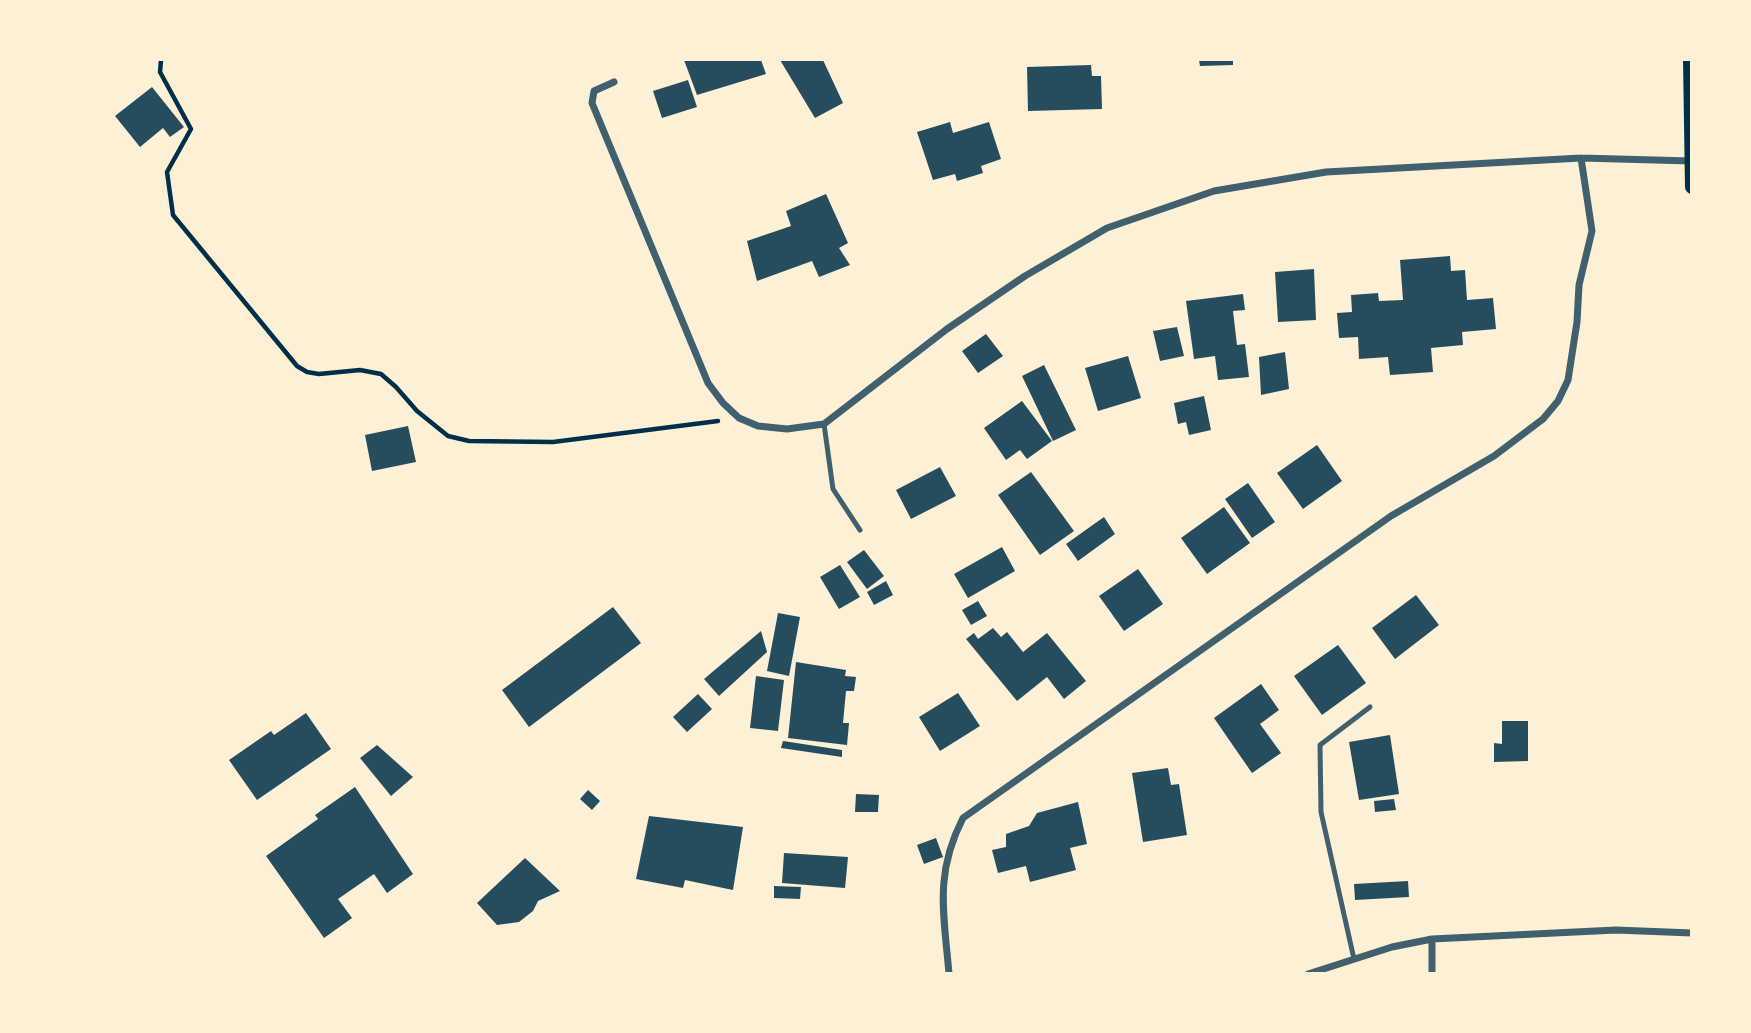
<!DOCTYPE html>
<style>
body{margin:0}
#map{position:relative;width:1751px;height:1033px;overflow:hidden;background:#fdf0d5;font-family:"Space Grotesk",sans-serif}
canvas{display:block}
.frame{position:absolute;inset:0;border:61px solid #fdf0d5;pointer-events:none}
</style>
<div id="map">
<canvas width="1751" height="1033"></canvas>
<div class="frame"></div>
</div>
<script>
const ctx = document.querySelector('canvas').getContext('2d');
ctx.lineJoin = 'round';
function paint(path, color) { ctx.fillStyle = color; ctx.fill(path, 'evenodd'); }
function trace(path, color, width, dash) { ctx.strokeStyle = color; ctx.lineWidth = width; ctx.lineCap = dash ? 'butt' : 'round'; ctx.setLineDash(dash || []); ctx.stroke(path); }
const building = new Path2D(`
 M 684,60 L 761,60 L 766,74 L 697,95 Z
 M 780,60 L 823,60 L 843,103 L 815,118 Z
 M 1199,60 L 1233,60 L 1233,65 L 1200,66 Z
 M 1091,65 L 1092,76 L 1101,76 L 1102,109 L 1028,111 L 1027,67 Z
 M 688,80 L 697,107 L 662,118 L 653,91 Z
 M 152,87 L 184,127 L 170,137 L 163,128 L 140,147 L 115,116 Z
 M 950,122 L 953,133 L 989,122 L 1001,159 L 981,166 L 983,173 L 957,181 L 955,174 L 933,180 L 917,132 Z
 M 826,194 L 848,243 L 839,248 L 850,265 L 819,277 L 812,261 L 757,281 L 747,241 L 791,226 L 786,211 Z
 M 1450,256 L 1451,271 L 1465,270 L 1467,300 L 1493,298 L 1496,329 L 1462,332 L 1463,345 L 1431,348 L 1433,372 L 1390,375 L 1388,357 L 1359,359 L 1358,337 L 1339,338 L 1337,313 L 1352,312 L 1351,295 L 1378,293 L 1379,301 L 1403,300 L 1400,260 Z
 M 1314,269 L 1316,320 L 1278,322 L 1275,272 Z
 M 1243,294 L 1245,310 L 1233,311 L 1237,345 L 1245,344 L 1249,377 L 1218,380 L 1215,356 L 1194,359 L 1186,301 Z
 M 1177,327 L 1184,356 L 1160,361 L 1153,331 Z
 M 986,334 L 1003,356 L 978,373 L 962,351 Z
 M 1285,352 L 1289,389 L 1261,395 L 1259,357 Z
 M 1128,356 L 1141,398 L 1098,411 L 1085,368 Z
 M 1044,365 L 1076,430 L 1053,441 L 1022,376 Z
 M 1204,396 L 1211,430 L 1189,435 L 1186,422 L 1178,424 L 1174,403 Z
 M 1022,401 L 1052,441 L 1027,459 L 1020,450 L 1006,460 L 984,428 Z
 M 408,426 L 416,462 L 372,471 L 365,435 Z
 M 1317,445 L 1342,481 L 1303,509 L 1277,473 Z
 M 940,467 L 956,496 L 911,519 L 896,490 Z
 M 1031,472 L 1074,531 L 1040,555 L 998,495 Z
 M 1248,483 L 1275,522 L 1252,538 L 1225,499 Z
 M 1224,507 L 1250,543 L 1207,574 L 1181,538 Z
 M 1104,517 L 1115,534 L 1078,561 L 1066,544 Z
 M 1002,547 L 1015,571 L 968,598 L 954,574 Z
 M 864,550 L 884,576 L 867,589 L 847,562 Z
 M 840,565 L 860,597 L 839,609 L 820,577 Z
 M 1138,569 L 1163,604 L 1124,631 L 1099,596 Z
 M 886,581 L 893,595 L 874,605 L 867,592 Z
 M 1416,595 L 1439,625 L 1395,659 L 1372,628 Z
 M 978,601 L 987,616 L 971,625 L 962,610 Z
 M 613,607 L 641,643 L 529,727 L 502,690 Z
 M 778,613 L 800,617 L 789,676 L 767,671 Z
 M 993,628 L 1001,637 L 1007,632 L 1023,652 L 1047,633 L 1086,681 L 1064,699 L 1047,677 L 1017,701 L 966,639 L 974,633 L 978,639 Z
 M 761,631 L 767,652 L 719,696 L 704,679 Z
 M 1338,645 L 1366,683 L 1322,715 L 1294,676 Z
 M 796,662 L 846,670 L 845,676 L 856,677 L 854,691 L 846,691 L 843,723 L 849,723 L 847,745 L 788,738 Z
 M 756,676 L 784,680 L 778,731 L 750,728 Z
 M 1261,684 L 1279,710 L 1260,724 L 1281,753 L 1252,773 L 1214,718 Z
 M 958,693 L 980,726 L 940,751 L 919,717 Z
 M 698,694 L 712,709 L 687,732 L 673,717 Z
 M 306,713 L 331,749 L 257,800 L 229,760 L 271,731 L 274,735 Z
 M 1502,721 L 1528,721 L 1528,761 L 1494,762 L 1494,743 L 1502,744 Z
 M 1390,735 L 1399,794 L 1359,800 L 1349,742 Z
 M 783,741 L 842,750 L 842,757 L 781,748 Z
 M 377,745 L 413,777 L 391,796 L 360,758 Z
 M 1168,768 L 1171,785 L 1179,784 L 1187,835 L 1143,842 L 1132,773 Z
 M 355,787 L 413,874 L 387,893 L 374,874 L 338,899 L 352,918 L 324,938 L 266,856 L 318,819 L 315,815 Z
 M 588,790 L 600,801 L 592,810 L 580,799 Z
 M 856,794 L 879,795 L 878,812 L 855,812 Z
 M 1394,799 L 1396,810 L 1375,812 L 1374,801 Z
 M 1078,802 L 1087,844 L 1070,848 L 1076,870 L 1030,882 L 1026,866 L 998,873 L 992,850 L 1006,847 L 1006,834 L 1029,826 L 1037,813 Z
 M 649,816 L 743,827 L 733,890 L 685,880 L 683,888 L 636,879 Z
 M 936,838 L 943,857 L 924,864 L 917,845 Z
 M 784,853 L 848,857 L 845,888 L 782,883 Z
 M 525,858 L 560,891 L 538,901 L 533,911 L 519,922 L 497,925 L 477,903 Z
 M 1408,881 L 1409,897 L 1355,900 L 1354,884 Z
 M 774,886 L 801,887 L 800,899 L 774,898 Z`);
const path = new Path2D(`
 M 161,60 L 160,72 L 191,129 L 167,172 L 173,215 L 297,366 L 307,372 L 319,374 L 360,370 L 381,374 L 396,387 L 417,411 L 448,436 L 469,441 L 553,442 L 718,421`);
const service = new Path2D(`
 M 824,424 L 833,489 L 860,530
 M 1354,959 L 1321,812 L 1320,745 L 1370,707`);
const minor = new Path2D(`
 M 614,82 L 594,91 L 592,103 L 708,383 L 723,403 L 739,418 L 758,426 L 787,429 L 824,424 L 947,329 L 1025,276 L 1107,228 L 1214,191 L 1326,172 L 1581,158 L 1691,161
 M 1432,939 L 1432,974
 M 949,974 C 944,914 934,874 963,818 L 1391,516 L 1494,456 L 1543,419 L 1558,401 L 1568,380 L 1577,322 L 1579,285 L 1592,231 L 1581,158
 M 1308,974 L 1392,947 L 1432,939 L 1616,930 L 1692,933`);
const secondary = new Path2D(`
 M 1690,60 L 1692,187`);
paint(building, '#264d5e');
trace(path, '#003049', 4.5);
trace(service, '#3f606c', 5);
trace(minor, '#3f606c', 7);
trace(secondary, '#003049', 14);
</script>
